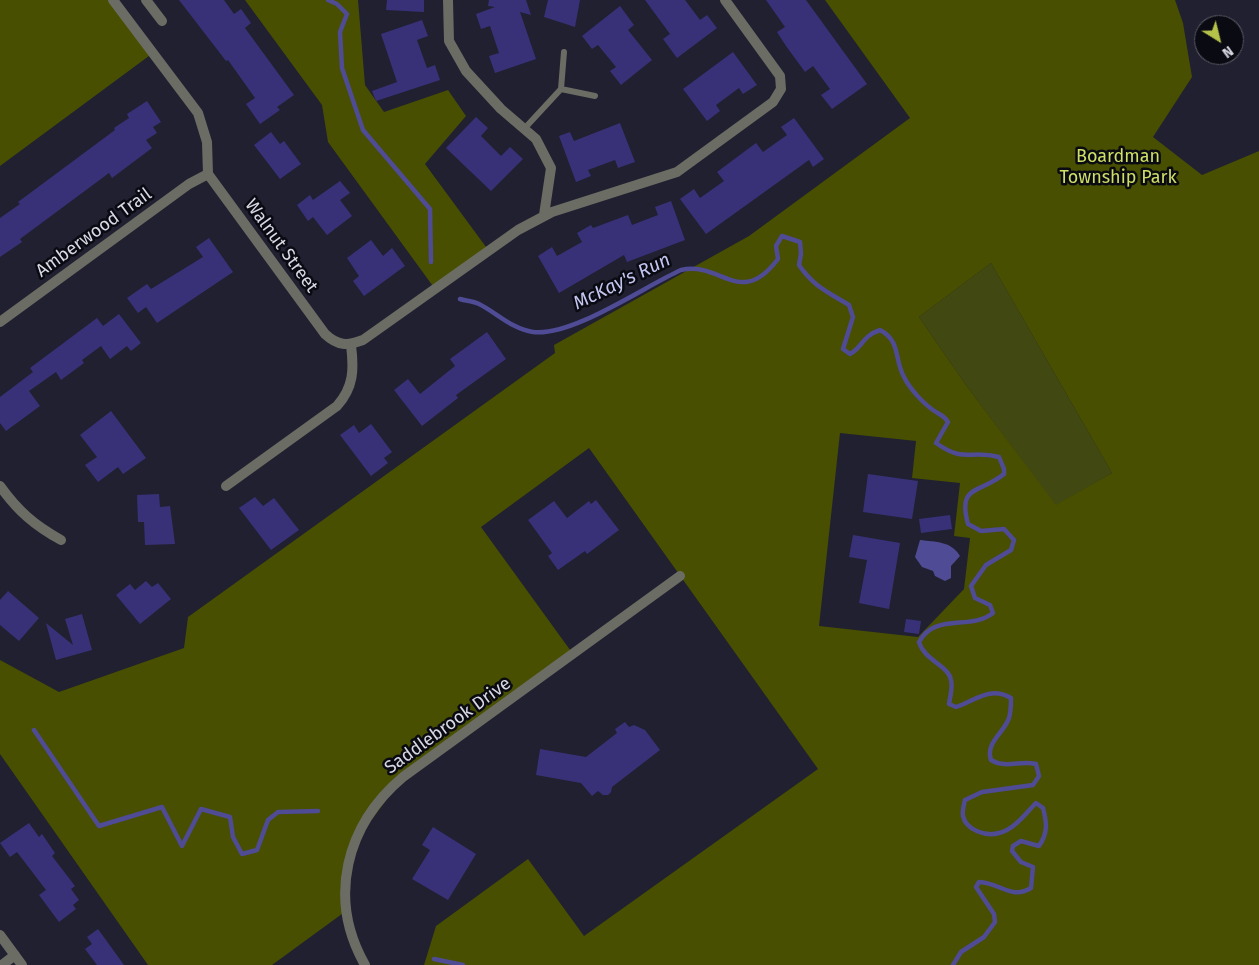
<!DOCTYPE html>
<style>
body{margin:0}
#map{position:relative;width:1259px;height:965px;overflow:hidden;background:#202031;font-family:"Fira Sans",sans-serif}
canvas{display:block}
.north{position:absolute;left:1194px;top:15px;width:50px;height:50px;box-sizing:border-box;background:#0a0a12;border:1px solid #5d5d66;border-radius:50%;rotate:144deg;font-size:14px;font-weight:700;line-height:20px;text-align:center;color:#d9d9e5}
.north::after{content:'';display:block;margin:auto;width:18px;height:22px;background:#b4c24a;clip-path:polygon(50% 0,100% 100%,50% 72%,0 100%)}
</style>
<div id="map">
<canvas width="1259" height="965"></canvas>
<div class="north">N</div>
</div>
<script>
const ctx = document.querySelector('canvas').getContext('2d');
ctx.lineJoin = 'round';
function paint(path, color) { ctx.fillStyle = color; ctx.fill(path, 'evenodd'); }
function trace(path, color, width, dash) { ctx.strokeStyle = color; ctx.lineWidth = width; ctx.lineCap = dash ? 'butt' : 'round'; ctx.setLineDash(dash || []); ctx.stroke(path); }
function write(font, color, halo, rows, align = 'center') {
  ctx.font = font + ' "Fira Sans",sans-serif'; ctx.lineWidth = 5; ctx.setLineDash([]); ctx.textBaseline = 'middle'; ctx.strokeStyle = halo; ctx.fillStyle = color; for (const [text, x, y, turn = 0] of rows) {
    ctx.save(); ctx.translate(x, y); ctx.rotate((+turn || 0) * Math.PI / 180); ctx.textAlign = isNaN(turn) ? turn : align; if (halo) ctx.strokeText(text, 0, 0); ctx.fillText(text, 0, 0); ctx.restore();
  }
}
const green = new Path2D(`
 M 991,263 L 1112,473 L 1056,506 L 966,385 L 919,317 Z`);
const forest = new Path2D(`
 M 0,0 L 113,0 L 153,53 L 0,166 Z
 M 245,0 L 358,0 L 365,85 L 384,112 L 448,90 L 466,116 L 425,164 L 489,251 L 435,289 L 328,142 L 322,105 Z
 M 825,0 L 1175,0 L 1183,23 L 1192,77 L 1153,137 L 1202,175 L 1259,151 L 1259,965 L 424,965 L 436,926 L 528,859 L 584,936 L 818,769 L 589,448 L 481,527 L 573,654 L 403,777 L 354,844 L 346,911 L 272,965 L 148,965 L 0,754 L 0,660 L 59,692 L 184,648 L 188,617 L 555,353 L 554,345 L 749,236 L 910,118 ZM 991,263 L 1112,473 L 1056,505 L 966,385 L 919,317 ZM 840,433 L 916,441 L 912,478 L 960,483 L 954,536 L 970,538 L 964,589 L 918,637 L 819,626 Z`);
const water = new Path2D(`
 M 920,540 C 936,542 951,541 960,556 L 951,566 L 951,578 L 945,581 L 935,576 L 933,571 L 922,567 L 915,557 Z`);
const stream = new Path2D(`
 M 328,0 L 337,4 L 347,14 L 340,32 L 342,68 L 363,130 L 430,209 L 431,262
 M 460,299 C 466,301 473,301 479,304 C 497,313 512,329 533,332 C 572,337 645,286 681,270 C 722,261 740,309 778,259 L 776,246 L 782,236 L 800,242 L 801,254 L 799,265 C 814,287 828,292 849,305 L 853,317 L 843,349 L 850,354 C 862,348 862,336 880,330 C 901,341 894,359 904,377 C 910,389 923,403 933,410 C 940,415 944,415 948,422 L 936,443 C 966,464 969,449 999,457 L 1004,469 L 1004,474 C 980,494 957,484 968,524 L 981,531 L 1004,529 L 1014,540 L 1011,550 L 986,565 L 971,586 L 975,598 L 990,605 L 993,613 C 970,631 935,612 919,642 C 924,660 949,666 951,680 C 953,687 950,697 949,704 L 956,707 C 976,700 990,686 1011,698 C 1011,704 1011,712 1009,718 C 1004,733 985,743 991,760 C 1006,769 1020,760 1036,764 L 1039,776 L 1033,785 L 982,792 L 965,800 C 964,804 962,812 963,816 C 966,830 986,837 999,833 C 1014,830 1026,813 1036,803 L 1043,808 C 1047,823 1048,833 1039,846 L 1021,841 L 1013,846 L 1012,851 L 1021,862 L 1033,867 L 1031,888 C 1011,900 1001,883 979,882 L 976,887 L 994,914 L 995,922 L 984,937 L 961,952 L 953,965
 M 34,730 L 99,826 L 162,807 L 182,846 L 201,809 L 230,817 L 233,837 L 242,854 L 257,850 L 268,820 L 278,812 L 318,811
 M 434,959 L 463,965`);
const building = new Path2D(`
 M 179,0 L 224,0 L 234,14 L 241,9 L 251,23 L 245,28 L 294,95 L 277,107 L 280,110 L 260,124 L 246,104 L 255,98 L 228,60 L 226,61 Z
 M 387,0 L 424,0 L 424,12 L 386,10 Z
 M 489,0 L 526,0 L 531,15 L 520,12 L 536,59 L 495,73 L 489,56 L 499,53 L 490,26 L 481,29 L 476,14 L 495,7 L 488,6 Z
 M 548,0 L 580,0 L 575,27 L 544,17 Z
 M 645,0 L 685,0 L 700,20 L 707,15 L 717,28 L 677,58 L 663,39 L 670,34 Z
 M 766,0 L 806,0 L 867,84 L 832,109 L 821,95 L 830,89 L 813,66 L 805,72 L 786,46 L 777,32 L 785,27 Z
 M 620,6 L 634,25 L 628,30 L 652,60 L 621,85 L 610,71 L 616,67 L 598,45 L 592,49 L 582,36 Z
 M 422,20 L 428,36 L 417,40 L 427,68 L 435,65 L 440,80 L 376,101 L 372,91 L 397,82 L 381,34 Z
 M 733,52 L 757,85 L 743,94 L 739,88 L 716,105 L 720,111 L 707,121 L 683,89 Z
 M 147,101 L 161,122 L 153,127 L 157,133 L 146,140 L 152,148 L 112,178 L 109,173 L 20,239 L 22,242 L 0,257 L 0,218 L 20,204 L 18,202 L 115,130 L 114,128 L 129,118 L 127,114 Z
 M 476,117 L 488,128 L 481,136 L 501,156 L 510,147 L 523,159 L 491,191 L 446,148 Z
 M 794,118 L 824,159 L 813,167 L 809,160 L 706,234 L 680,199 L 694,189 L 700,198 L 724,181 L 717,172 L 756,143 L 763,152 L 787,135 L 781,127 Z
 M 620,123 L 635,162 L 618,168 L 615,160 L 588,170 L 591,176 L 576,182 L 559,136 L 570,132 L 574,141 Z
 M 271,132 L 280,144 L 284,141 L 301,164 L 280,179 L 254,145 Z
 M 340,181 L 350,193 L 340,200 L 352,216 L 327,235 L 313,217 L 308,221 L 297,205 L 310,195 L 313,200 Z
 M 671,201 L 685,240 L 627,262 L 624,255 L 559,293 L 538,256 L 552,247 L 557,256 L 582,242 L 577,233 L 591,225 L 593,228 L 628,215 L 632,225 L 658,215 L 655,207 Z
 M 209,238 L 233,272 L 157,323 L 146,307 L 138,313 L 127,298 L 147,284 L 151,289 L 203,257 L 196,247 Z
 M 371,240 L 383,256 L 392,248 L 405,266 L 364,296 L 353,281 L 359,276 L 347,258 Z
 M 119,314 L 141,343 L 131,351 L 127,346 L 110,359 L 101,346 L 82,360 L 84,363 L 61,380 L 56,372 L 29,391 L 40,406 L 6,431 L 0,423 L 0,397 L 33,372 L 30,368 L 97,318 L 103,326 Z
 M 487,332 L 506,359 L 456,395 L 458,398 L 422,426 L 394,390 L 408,379 L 420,394 L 455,366 L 450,359 Z
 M 111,411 L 146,458 L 123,474 L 118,467 L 98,482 L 85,465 L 97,457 L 80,435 Z
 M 371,424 L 392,452 L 384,458 L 388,463 L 371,476 L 340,435 L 354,425 L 359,433 Z
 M 868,474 L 918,481 L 912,519 L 863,512 Z
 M 159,494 L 160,507 L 170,506 L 175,544 L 145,545 L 144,522 L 138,522 L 137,495 Z
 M 255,497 L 263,506 L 274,498 L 299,530 L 271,550 L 239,508 Z
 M 596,500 L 619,530 L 587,554 L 585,551 L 558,570 L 548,556 L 552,553 L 528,520 L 554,501 L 567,518 L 589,501 L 591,504 Z
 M 950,515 L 952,529 L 921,533 L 919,519 Z
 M 853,535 L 900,543 L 889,609 L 859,603 L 867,560 L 849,557 Z
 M 146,581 L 152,587 L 158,583 L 171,599 L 140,624 L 116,595 L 130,584 L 135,590 Z
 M 8,591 L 39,618 L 19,641 L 0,625 L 0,600 Z
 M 82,614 L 92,650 L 56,660 L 46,623 L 73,645 L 65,619 Z
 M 906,619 L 921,621 L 919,634 L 904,632 Z
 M 625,722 L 629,727 L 634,725 L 645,730 L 660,750 L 612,787 L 611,792 L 608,795 L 603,795 L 598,791 L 592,796 L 581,783 L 536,775 L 540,749 L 586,757 L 617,733 L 615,729 Z
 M 29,823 L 39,837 L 42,834 L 55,853 L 52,856 L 75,886 L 71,889 L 79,900 L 73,905 L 76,909 L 59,922 L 39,895 L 46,890 L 17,852 L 10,857 L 0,843 Z
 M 433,827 L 476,854 L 448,900 L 412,879 L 430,850 L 422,845 Z
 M 98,929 L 124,965 L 97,965 L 85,949 L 92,944 L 87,937 Z`);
const service = new Path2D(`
 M 561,89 L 564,52
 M 524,129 L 561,89 L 595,96`);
const minor = new Path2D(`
 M 113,0 L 198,113 L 207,142 L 208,174 L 325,334 C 338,346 347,346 363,340 L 518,230 L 552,212 L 677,172 L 773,102 L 781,89 L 780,76 L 725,0
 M 146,0 L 162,21
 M 448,0 L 449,41 L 466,71 L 501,109 L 536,139 L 551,168 L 544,215
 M 0,322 L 189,184 L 208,174
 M 0,486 C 18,511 34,525 61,540
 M 226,486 L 337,406 C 354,387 354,369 351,345
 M 0,935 L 22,965
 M 2,965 L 15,955
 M 365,965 C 327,898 346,825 403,777 L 680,576`);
const parkNames = [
 ["Boardman",1118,157],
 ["Township Park",1118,178]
];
const streetNames = [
 ["Amberwood Trail",94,233,-36],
 ["Walnut Street",281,246,54],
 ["Saddlebrook Drive",448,726,-36]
];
const waterNames = [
 ["McKay's Run",622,282,-26]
];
paint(green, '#424811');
paint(forest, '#484f00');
paint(water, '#4f4b94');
trace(stream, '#4f4b94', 4.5);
paint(building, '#383177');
trace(service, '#6b6c63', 6);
trace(minor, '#6b6c63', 10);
write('18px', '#cfde65', '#0a0a12', parkNames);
write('18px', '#d9d9e5', '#0a0a12', streetNames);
write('italic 19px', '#c4c5f0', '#0a0a12', waterNames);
</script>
